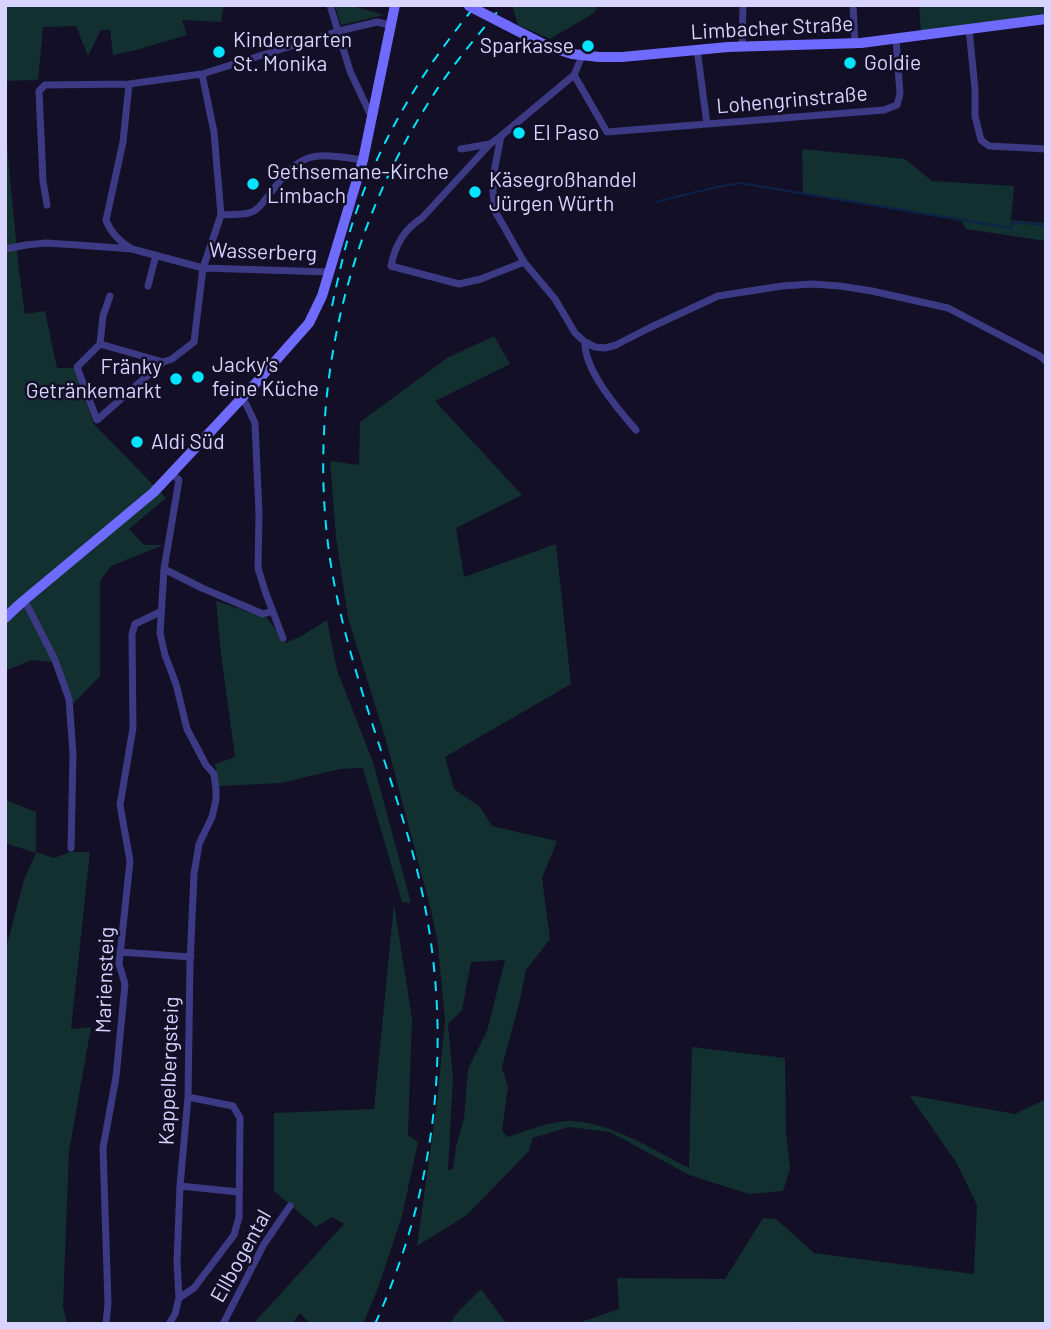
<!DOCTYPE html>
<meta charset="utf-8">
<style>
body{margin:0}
#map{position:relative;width:1051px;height:1329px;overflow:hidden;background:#130f26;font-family:Barlow,sans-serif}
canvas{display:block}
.frame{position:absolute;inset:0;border:7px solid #d9d4ff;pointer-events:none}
</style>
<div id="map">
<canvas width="1051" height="1329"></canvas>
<div class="frame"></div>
</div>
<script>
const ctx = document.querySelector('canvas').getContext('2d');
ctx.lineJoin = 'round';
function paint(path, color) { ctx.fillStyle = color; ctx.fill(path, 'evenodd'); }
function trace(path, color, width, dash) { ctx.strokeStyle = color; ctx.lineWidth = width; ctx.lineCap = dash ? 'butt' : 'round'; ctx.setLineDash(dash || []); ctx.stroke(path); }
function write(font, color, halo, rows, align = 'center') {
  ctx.font = font + ' Barlow,sans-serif'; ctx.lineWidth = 5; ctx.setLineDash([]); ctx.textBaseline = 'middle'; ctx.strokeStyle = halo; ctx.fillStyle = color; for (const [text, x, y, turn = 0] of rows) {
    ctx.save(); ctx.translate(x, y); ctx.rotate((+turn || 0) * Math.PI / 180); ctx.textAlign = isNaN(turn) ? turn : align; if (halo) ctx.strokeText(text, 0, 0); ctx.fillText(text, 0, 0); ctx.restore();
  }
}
const green = new Path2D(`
 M 5,5 L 224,5 L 221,22 L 182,20 L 187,35 L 136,50 L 113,55 L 110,30 L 101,30 L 88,56 L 76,26 L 43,27 L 38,80 L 5,81 Z
 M 335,5 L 349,5 L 384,15 L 341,25 Z
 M 516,5 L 598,5 L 594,13 L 550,39 L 518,25 L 513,8 Z
 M 919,5 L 1046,5 L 1046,15 L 921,31 Z
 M 5,126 L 19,271 L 25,314 L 45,311 L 57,368 L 75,368 L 94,424 L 166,498 L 129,529 L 144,545 L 164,545 L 111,566 L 100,581 L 100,676 L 73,704 L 60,663 L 32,660 L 7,670 L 5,668 Z
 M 802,149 L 905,159 L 932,181 L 1014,186 L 1011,220 L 1046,223 L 1046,241 L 966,229 L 961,221 L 803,194 Z
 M 494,336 L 510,364 L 435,401 L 522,495 L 456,528 L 464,577 L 556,544 L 571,684 L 445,757 L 454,789 L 480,807 L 492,826 L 557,841 L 542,878 L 550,939 L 526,970 L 519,1004 L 502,1067 L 508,1087 L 502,1131 L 508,1137 C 525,1131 554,1120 572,1121 C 615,1124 651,1149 689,1168 L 692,1047 L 785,1058 L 786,1132 L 790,1169 L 783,1191 L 749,1194 L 689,1175 L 610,1132 L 569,1127 L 533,1138 L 529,1151 L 467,1215 L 417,1246 L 437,1103 L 445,1021 L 442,987 L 437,939 L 430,906 L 385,737 L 348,618 L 336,537 L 330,461 L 359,465 L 360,422 L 447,358 ZM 505,960 L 487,1031 L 468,1069 L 464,1119 L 456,1147 L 453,1169 L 448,1170 L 453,1078 L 448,1024 L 462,1010 L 471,962 Z
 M 216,601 L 267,618 L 286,643 L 303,635 L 327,620 L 337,670 L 373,762 L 411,903 L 402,902 L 363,768 L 340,769 L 281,783 L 219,786 L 215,764 L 235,757 L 221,654 Z
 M 5,800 L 36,812 L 36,852 L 54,858 L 70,852 L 90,852 L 71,1029 L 91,1027 L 69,1152 L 63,1306 L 67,1324 L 5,1324 L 5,952 L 24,880 L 36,853 L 5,843 Z
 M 394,904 L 412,1018 L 408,1135 L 418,1142 L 402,1216 L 378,1288 L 363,1324 L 310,1324 L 300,1313 L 292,1324 L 253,1324 L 344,1224 L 332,1217 L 316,1227 L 274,1191 L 274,1113 L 374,1109 Z
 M 909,1095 L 1015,1114 L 1046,1099 L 1046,1324 L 805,1324 L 794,1321 L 793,1324 L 575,1324 L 619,1309 L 617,1278 L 725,1279 L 763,1218 L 776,1219 L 814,1253 L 974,1274 L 977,1205 L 956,1162 Z
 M 481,1289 L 507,1324 L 449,1324 L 459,1311 Z`);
const stream = new Path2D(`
 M 656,202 L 717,187 L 740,183 L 1011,228 L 1012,222 L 1046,225`);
const street = new Path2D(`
 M 330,5 L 350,71 L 372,118
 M 853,5 L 855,44
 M 969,29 L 975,89 L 975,116 L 981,140 L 989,146 L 1046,149
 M 742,47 L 743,5
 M 697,49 L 707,124
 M 574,75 L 607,132 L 884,110 L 897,105 L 900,94 L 896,39
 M 501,136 L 494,172 L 493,191 L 495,211 L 524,262 L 555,299 L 575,333 L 585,342 L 595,347 L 605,348 L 616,345 L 649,328 L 718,296 L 782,286 L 812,284 L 840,286 L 872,291 L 948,308 L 1040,356 L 1046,361
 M 490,144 L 422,218 C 404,229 395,245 391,266 L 459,284 L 481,279 L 524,262
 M 461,149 L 490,144 L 501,136 L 574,75 L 582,56
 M 47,205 L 43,181 L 39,91 L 45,85 L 129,84
 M 221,215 C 230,214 241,215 249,213 C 258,211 263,202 269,195 C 302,151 310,152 363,160
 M 5,249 L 26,245 L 46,243 L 78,245 L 132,249 L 203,268 L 329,272
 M 132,249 C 120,242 111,234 106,220 L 123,142 L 129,84 L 202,74 L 339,31 L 377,22 L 390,25
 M 148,286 L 156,255
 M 585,342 C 584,370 618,409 636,430
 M 100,344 L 103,316 L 110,296
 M 163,362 L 100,344 L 77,367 L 97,420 L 163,362 L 172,359 L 194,342 L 203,268 L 221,215 L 214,132 L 202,74
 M 241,399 L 246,404 L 255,423 L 259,514 L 258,568 L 265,591 L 283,638
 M 164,569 L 202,588 L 263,614 L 273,611
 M 22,602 L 28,607 L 55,660 L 69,699 L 73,754 L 71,848
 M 120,952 L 191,957
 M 180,1186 L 239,1192
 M 179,1298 L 194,1288 L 234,1235 L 239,1217 L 240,1118 L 233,1106 L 188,1097
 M 106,1324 L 108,1303 L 103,1148 L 116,1077 L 125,984 L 119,964 L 130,861 L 120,805 L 133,728 L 132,634 L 135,624 L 160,612
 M 169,1324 L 175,1314 L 179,1298 L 177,1262 L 180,1186 L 188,1097 L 190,963 L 194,874 L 199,844 L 212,817 L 216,800 L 216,789 L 214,774 L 206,765 L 187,729 L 176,684 L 165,655 L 160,633 L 164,569 L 179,480 L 172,474
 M 223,1324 L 264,1244 L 290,1206`);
const secondary = new Path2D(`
 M 506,25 L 547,46 L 572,54 L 599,57 L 622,57 L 728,47 L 861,43 L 1046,19
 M 5,618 L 22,602 L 154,492 L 255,384 L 309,323 L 322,296 L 363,160 L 395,5`);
const rail = new Path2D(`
 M 332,306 C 337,283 342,260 348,238 C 373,151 418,75 476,5
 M 375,1324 C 444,1172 456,1008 411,847 C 384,751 345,658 330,559 C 307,403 343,238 427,105 C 449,69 476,37 503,5`);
const secondaryBridge = new Path2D(`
 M 469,6 L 506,25`);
const markers = [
 [588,46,7,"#00e5ff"],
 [219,52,7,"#00e5ff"],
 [850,63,7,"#00e5ff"],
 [519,133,7,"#00e5ff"],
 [253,184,7,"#00e5ff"],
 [475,192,7,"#00e5ff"],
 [198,377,7,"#00e5ff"],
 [176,379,7,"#00e5ff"],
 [137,442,7,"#00e5ff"]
];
const streetNames = [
 ["Limbacher Straße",772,28,-3],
 ["Lohengrinstraße",792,100,-5],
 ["Wasserberg",263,252,2],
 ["Mariensteig",105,980,-88],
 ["Kappelbergsteig",169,1071,-88],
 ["Ellbogental",241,1256,-61]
];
const poiNames = [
 ["Kindergarten",233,40],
 ["St. Monika",233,64],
 ["Sparkasse",574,46,"right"],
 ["Goldie",864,63],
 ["El Paso",533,133],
 ["Gethsemane-Kirche",267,172],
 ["Limbach",267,196],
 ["Käsegroßhandel",489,180],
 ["Jürgen Würth",489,204],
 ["Jacky's",212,365],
 ["feine Küche",212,389],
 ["Fränky",162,367,"right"],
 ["Getränkemarkt",162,391,"right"],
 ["Aldi Süd",151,442]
];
paint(green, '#12302f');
trace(stream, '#0c2248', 2);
trace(street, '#3d3a85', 7);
trace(secondary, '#6f6bff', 10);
trace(rail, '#00e5ff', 2, [10, 9]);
trace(secondaryBridge, '#6f6bff', 10);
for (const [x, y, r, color] of markers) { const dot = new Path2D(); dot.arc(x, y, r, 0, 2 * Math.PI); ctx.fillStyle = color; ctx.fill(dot); trace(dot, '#130f26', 2.5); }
write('21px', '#d9d4ff', '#130f26', streetNames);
write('21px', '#d9d4ff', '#130f26', poiNames, 'left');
</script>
